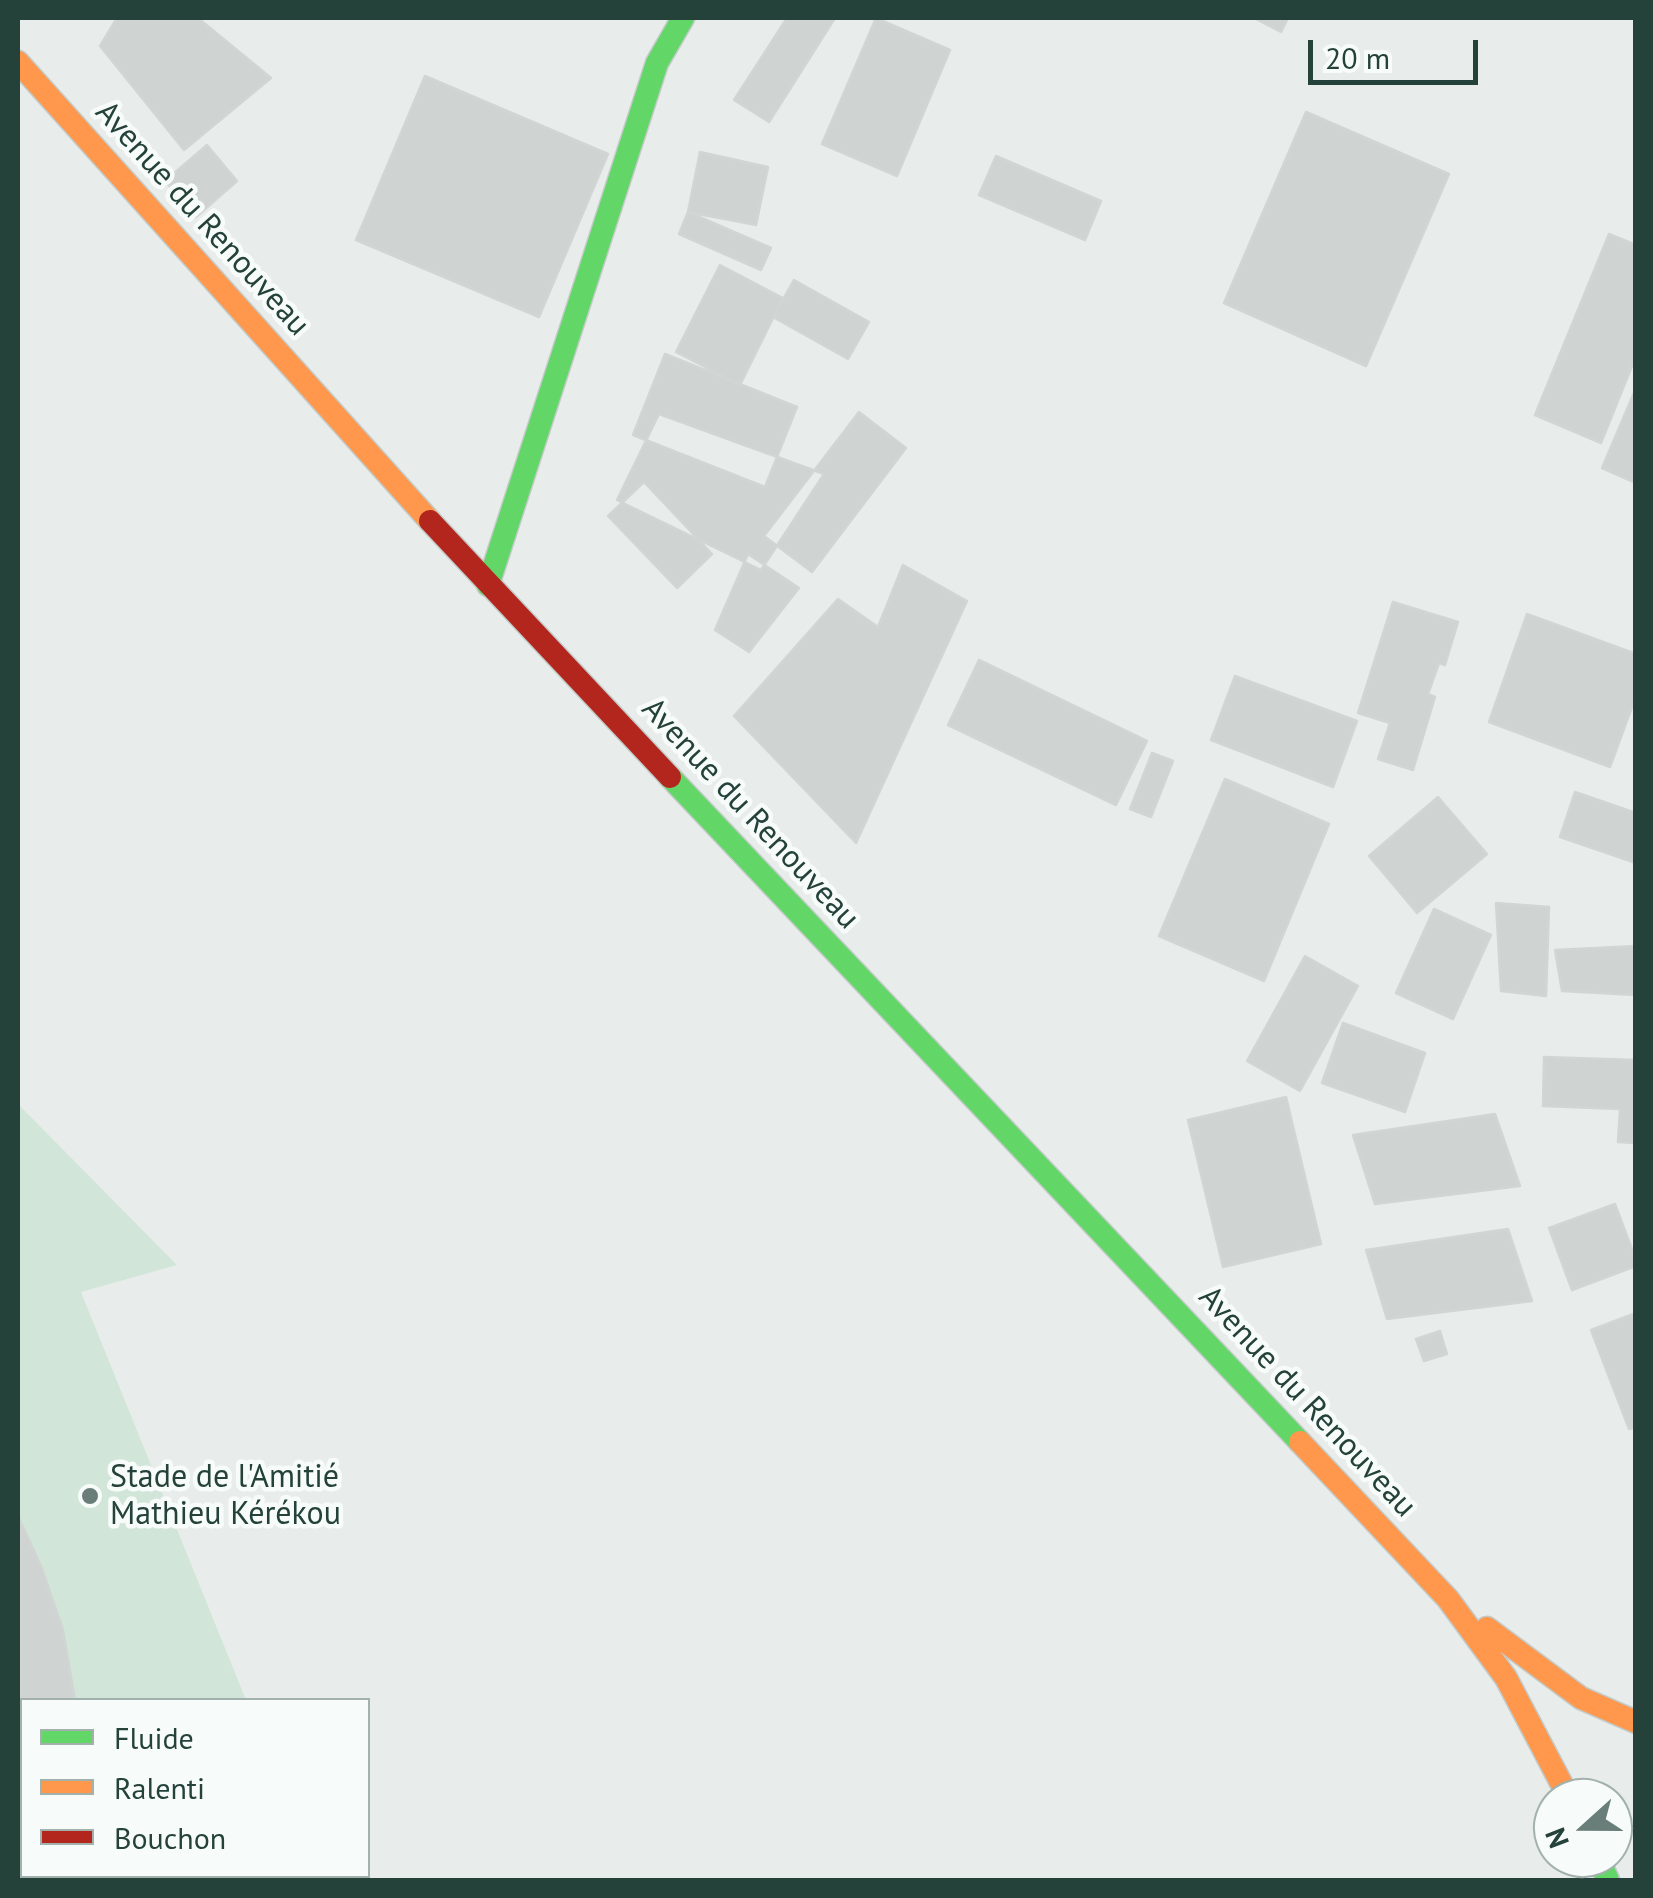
<!DOCTYPE html>
<meta charset="utf-8">
<style>
body{margin:0}
#map{position:relative;width:1653px;height:1898px;overflow:hidden;background:#e8edeb;font-family:"PT Sans",sans-serif}
canvas{display:block}
.frame{position:absolute;inset:0;border:20px solid #24423a;pointer-events:none}
.legend{position:absolute;left:20px;top:1698px;width:350px;height:180px;box-sizing:border-box;background:#f7fbf9;border:2px solid #a3b1ad;margin:0;padding:12px 18px;list-style:none;font-size:30px;color:#24423a}
.legend li{display:flex;align-items:center;gap:20px;height:50px}
.legend b{width:50px;border:2px solid #a3b1ad}
.north{position:absolute;left:1533px;top:1778px;width:100px;height:100px;box-sizing:border-box;background:#f7fbf9;border:2px solid #a3b1ad;border-radius:50%;rotate:249deg;font-size:28px;font-weight:700;line-height:40px;text-align:center;color:#24423a}
.north::after{content:'';display:block;margin:auto;width:35px;height:45px;background:#697e78;clip-path:polygon(50% 0,100% 100%,50% 72%,0 100%)}
.scale{position:absolute;left:1308px;top:40px;width:170px;height:45px;box-sizing:border-box;border:5px solid #24423a;border-top:0;padding-left:12px;font-size:30px;line-height:35px;white-space:nowrap;color:#24423a;-webkit-text-stroke:8px #f7fbf9;paint-order:stroke}
</style>
<div id="map">
<canvas width="1653" height="1898"></canvas>
<div class="frame"></div>
<ul class="legend">
<li><b style="height:12px;background:#63d668"></b>Fluide</li>
<li><b style="height:12px;background:#ff974d"></b>Ralenti</li>
<li><b style="height:12px;background:#b3261e"></b>Bouchon</li>
</ul>
<div class="north">N</div>
<div class="scale">20 m</div>
</div>
<script>
const ctx = document.querySelector('canvas').getContext('2d');
ctx.lineJoin = 'round';
function paint(path, color) { ctx.fillStyle = color; ctx.fill(path, 'evenodd'); }
function trace(path, color, width, dash) { ctx.strokeStyle = color; ctx.lineWidth = width; ctx.lineCap = dash ? 'butt' : 'round'; ctx.setLineDash(dash || []); ctx.stroke(path); }
function write(font, color, halo, rows, align = 'center') {
  ctx.font = font + ' "PT Sans",sans-serif'; ctx.lineWidth = 9; ctx.setLineDash([]); ctx.textBaseline = 'middle'; ctx.strokeStyle = halo; ctx.fillStyle = color; for (const [text, x, y, turn = 0] of rows) {
    ctx.save(); ctx.translate(x, y); ctx.rotate((+turn || 0) * Math.PI / 180); ctx.textAlign = isNaN(turn) ? turn : align; if (halo) ctx.strokeText(text, 0, 0); ctx.fillText(text, 0, 0); ctx.restore();
  }
}
const green = new Path2D(`
 M 18,1104 L 177,1265 L 81,1292 L 246,1700 L 22,1700 L 22,1876 L 228,1876 L 227,1880 L 18,1880 Z`);
const building = new Path2D(`
 M 117,18 L 198,18 L 271,78 L 184,150 L 100,46 Z
 M 787,18 L 835,18 L 769,122 L 734,100 Z
 M 876,18 L 950,50 L 897,176 L 822,144 Z
 M 1254,18 L 1288,18 L 1281,32 Z
 M 425,76 L 608,154 L 539,317 L 356,240 Z
 M 1306,112 L 1449,174 L 1366,366 L 1224,303 Z
 M 207,145 L 237,181 L 196,217 L 165,181 Z
 M 700,152 L 768,167 L 756,225 L 688,212 Z
 M 996,156 L 1101,201 L 1085,240 L 979,195 Z
 M 688,212 L 771,248 L 761,270 L 679,234 Z
 M 1609,234 L 1636,245 L 1636,356 L 1601,443 L 1535,415 Z
 M 720,265 L 783,298 L 740,385 L 676,352 Z
 M 794,280 L 869,322 L 848,359 L 773,317 Z
 M 665,354 L 797,407 L 765,487 L 633,435 Z
 M 1636,388 L 1636,483 L 1602,468 Z
 M 859,412 L 906,448 L 812,572 L 764,536 Z
 M 659,414 L 824,474 L 761,570 L 617,500 Z
 M 644,482 L 712,554 L 677,588 L 608,516 Z
 M 748,554 L 799,588 L 749,652 L 715,630 Z
 M 903,565 L 967,601 L 856,843 L 734,716 L 838,599 L 878,627 Z
 M 1393,602 L 1458,622 L 1445,665 L 1439,663 L 1428,694 L 1435,697 L 1413,770 L 1378,759 L 1390,723 L 1358,713 Z
 M 1527,614 L 1636,654 L 1636,696 L 1610,767 L 1489,722 Z
 M 979,660 L 1147,741 L 1116,805 L 948,725 Z
 M 1235,676 L 1357,721 L 1333,787 L 1211,740 Z
 M 1152,753 L 1173,761 L 1151,817 L 1130,809 Z
 M 1225,779 L 1329,824 L 1264,981 L 1159,936 Z
 M 1575,792 L 1636,813 L 1636,863 L 1560,837 Z
 M 1438,797 L 1487,854 L 1417,913 L 1369,856 Z
 M 1496,903 L 1549,907 L 1546,996 L 1501,991 Z
 M 1434,909 L 1491,935 L 1453,1019 L 1396,993 Z
 M 1636,946 L 1636,995 L 1562,991 L 1555,950 Z
 M 1305,956 L 1358,986 L 1300,1091 L 1247,1061 Z
 M 1343,1023 L 1425,1053 L 1405,1112 L 1322,1083 Z
 M 1544,1057 L 1636,1060 L 1636,1143 L 1618,1142 L 1620,1109 L 1543,1106 Z
 M 1286,1097 L 1321,1244 L 1223,1267 L 1188,1120 Z
 M 1495,1114 L 1520,1186 L 1375,1204 L 1353,1135 Z
 M 1615,1204 L 1636,1260 L 1636,1266 L 1572,1290 L 1549,1228 Z
 M 1508,1229 L 1532,1301 L 1387,1319 L 1366,1250 Z
 M 1636,1313 L 1636,1427 L 1629,1429 L 1591,1330 Z
 M 1440,1331 L 1447,1354 L 1424,1361 L 1416,1339 Z
 M 18,1516 L 41,1566 L 63,1630 L 75,1700 L 22,1700 L 22,1876 L 76,1876 L 76,1880 L 18,1880 Z`);
const fast = new Path2D(`
 M 488,585 L 657,63 L 683,18
 M 670,777 L 1300,1442
 M 1598,1858 L 1608,1880`);
const slow = new Path2D(`
 M 18,62 L 430,521
 M 1300,1442 L 1448,1599 L 1506,1678 L 1569,1798
 M 1487,1628 L 1581,1698 L 1636,1722`);
const jam = new Path2D(`
 M 430,521 L 670,777`);
const markers = [
 [90,1496,10,"#697e78"]
];
const streetNames = [
 ["Avenue du Renouveau",202,219,48],
 ["Avenue du Renouveau",750,814,47],
 ["Avenue du Renouveau",1307,1402,47]
];
const poiNames = [
 ["Stade de l'Amitié",110,1478],
 ["Mathieu Kérékou",110,1515]
];
paint(green, '#d1e6d8');
paint(building, '#cfd4d2');
trace(building, '#d1d6d4', 2.5);
trace(fast, '#c3cbc8', 25);
trace(slow, '#c3cbc8', 25);
trace(jam, '#c3cbc8', 25);
trace(fast, '#63d668', 22);
trace(slow, '#ff974d', 22);
trace(jam, '#b3261e', 22);
for (const [x, y, r, color] of markers) { const dot = new Path2D(); dot.arc(x, y, r, 0, 2 * Math.PI); ctx.fillStyle = color; ctx.fill(dot); trace(dot, '#f7fbf9', 4); }
write('32px', '#24423a', '#f7fbf9', streetNames);
write('32px', '#24423a', '#f7fbf9', poiNames, 'left');
</script>
